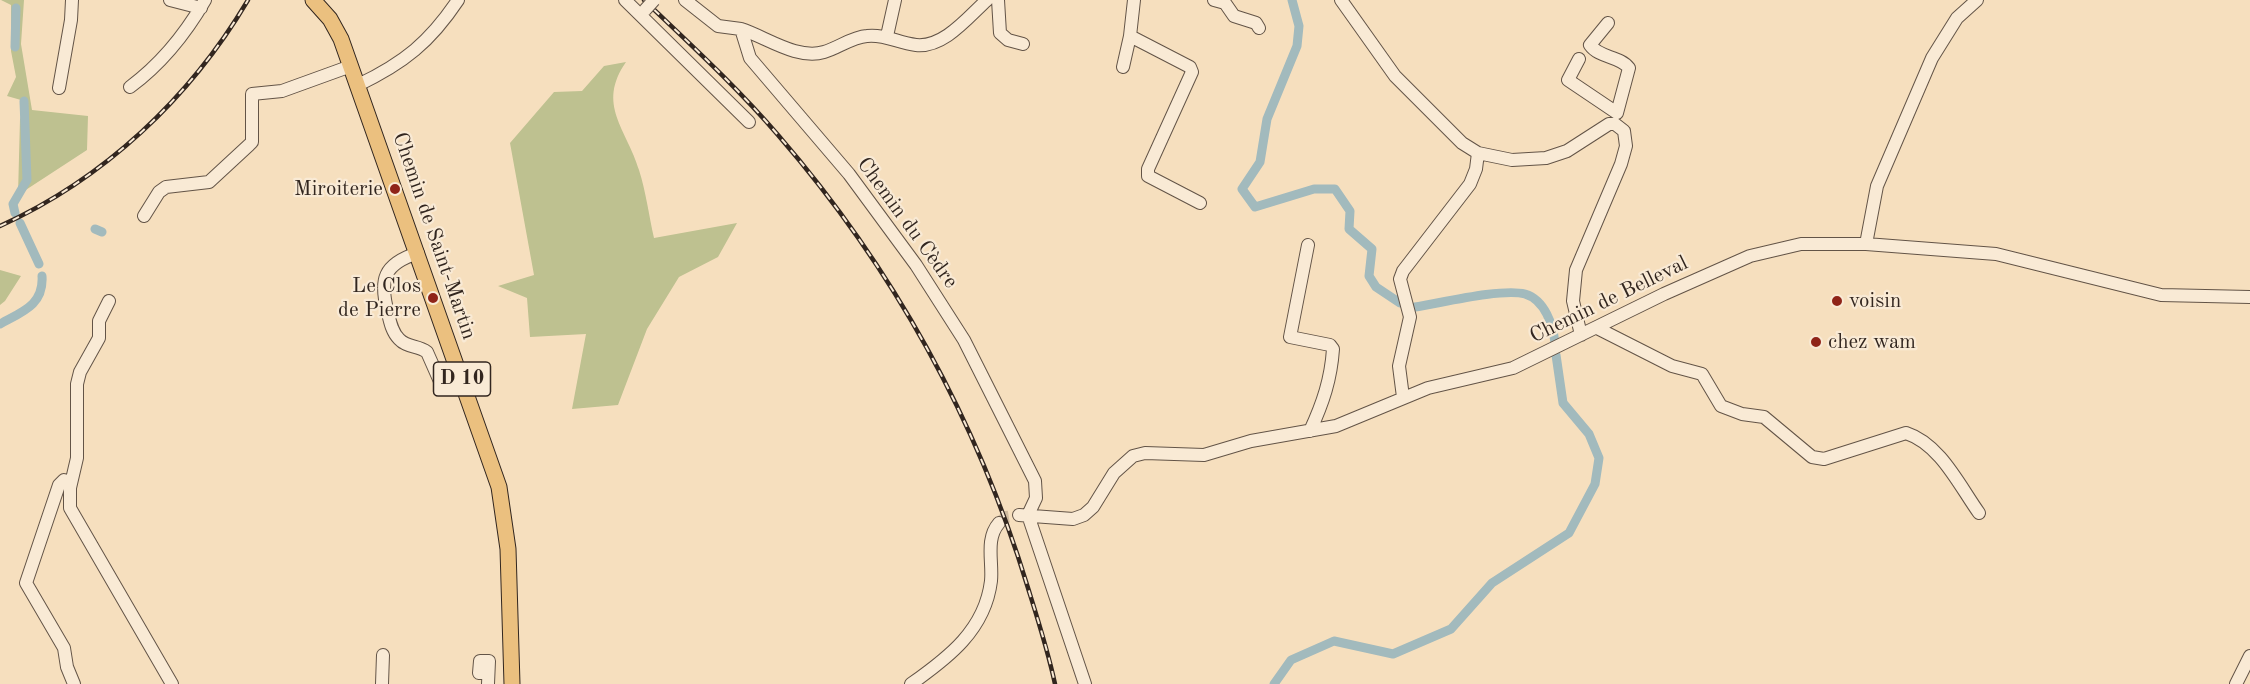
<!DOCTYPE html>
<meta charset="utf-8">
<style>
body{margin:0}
canvas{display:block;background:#f6dfbe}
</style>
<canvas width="2250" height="684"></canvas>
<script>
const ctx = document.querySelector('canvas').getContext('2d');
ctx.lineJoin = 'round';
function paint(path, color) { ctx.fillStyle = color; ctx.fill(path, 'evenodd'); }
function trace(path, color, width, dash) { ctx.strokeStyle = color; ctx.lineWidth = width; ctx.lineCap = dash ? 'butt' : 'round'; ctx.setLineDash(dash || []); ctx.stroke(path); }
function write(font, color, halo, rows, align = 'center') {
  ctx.font = font + ' "Old Standard TT",serif'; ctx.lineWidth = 4.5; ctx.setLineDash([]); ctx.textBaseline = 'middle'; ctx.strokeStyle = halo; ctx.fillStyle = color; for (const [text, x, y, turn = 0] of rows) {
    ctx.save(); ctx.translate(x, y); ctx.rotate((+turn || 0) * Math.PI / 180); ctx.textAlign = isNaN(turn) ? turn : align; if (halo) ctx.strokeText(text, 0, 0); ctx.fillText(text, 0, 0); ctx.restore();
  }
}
const green = new Path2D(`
 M 1,0 L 24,0 L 21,44 L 32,110 L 88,116 L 87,150 L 18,195 L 20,119 L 28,102 L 7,96 L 16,77 L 11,51 L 11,5 Z
 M 626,62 C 596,105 627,129 639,170 C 646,192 649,216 654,238 L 737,223 L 718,257 L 679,277 L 647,329 L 618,405 L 572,409 L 586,334 L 530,337 L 527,298 L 498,286 L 534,275 L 510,143 L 554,92 L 582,91 L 604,66 Z
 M 0,270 L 21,276 L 5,301 L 0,305 Z`);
const canal = new Path2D(`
 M 1292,0 L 1299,26 L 1297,46 L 1267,119 L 1260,162 L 1242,189 L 1255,207 L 1314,189 L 1335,189 L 1350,211 L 1349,229 L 1372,249 L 1369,276 L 1376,287 L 1400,303
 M 15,47 L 16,8
 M 15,213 L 13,204 L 27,180 L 24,101
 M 20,223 L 39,264
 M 95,229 L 102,232
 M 1415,307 C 1441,303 1502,288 1525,294 C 1545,300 1553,325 1555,343
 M 0,324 C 22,312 44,305 42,276
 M 1274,684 L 1291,660 L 1334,641 L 1393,654 L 1451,629 L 1492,583 L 1569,533 L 1595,484 L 1599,458 L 1589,434 L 1563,403 L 1556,355`);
const minorTunnel = new Path2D(`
 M 999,523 L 1006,517 L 1019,515`);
const minor = new Path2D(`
 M 170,0 L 201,8
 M 625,0 L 749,122
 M 685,0 L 718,26 L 741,29 L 750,58 L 849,174 L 916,265 L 964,340 L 1035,481 L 1036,498 L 1028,515 L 1085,684
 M 998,0 L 1000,33 L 1008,40 L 1023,44
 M 1134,0 L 1130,36 L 1190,67 L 1192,72 L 1148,169 L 1148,176 L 1200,203
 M 1214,0 L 1225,3 L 1234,16 L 1256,23 L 1259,28
 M 1341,0 L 1395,76 L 1462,143 L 1478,153 L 1512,160 L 1546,158 L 1567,151 L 1609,124 L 1615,124 L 1624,131 L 1626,146 L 1621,164 L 1576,270 L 1573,301 L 1581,335
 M 741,29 C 766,37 797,60 824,52 C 838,48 852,37 867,36 C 885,34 898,43 916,45 C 944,48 968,17 987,0
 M 887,36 L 895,0
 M 1579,59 L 1568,80 L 1617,113 L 1629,68 C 1620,56 1599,58 1590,45 L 1608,23
 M 1123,67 L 1130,36
 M 358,85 C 404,63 430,42 458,0
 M 130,87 C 161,64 186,33 205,0
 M 59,88 L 71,20 L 72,0
 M 144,216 L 159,192 L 166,187 L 209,182 L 249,145 L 252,142 L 252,94 L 282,91 L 351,66
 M 1866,244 L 1877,186 L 1932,58 L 1957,18 L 1977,0
 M 1308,245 L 1290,337 L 1330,345 L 1333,349 C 1331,379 1323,403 1310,431
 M 418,253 C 383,264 379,280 388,313 C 390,322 392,332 399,339 C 407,348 418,345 427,352 L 442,386
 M 109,301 L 99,321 L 99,338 L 80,372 L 77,384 L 77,458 L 70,488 L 70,508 L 172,684
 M 1597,328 L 1672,366 L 1702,374 L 1721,406 L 1742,414 L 1764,417 L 1812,457 L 1824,459 L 1906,433 C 1940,444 1959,485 1979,513
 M 1403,397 L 1399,366 L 1410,317 L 1400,279 L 1403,271 L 1470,184 L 1476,169 L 1478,153
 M 71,483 L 64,480 L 59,485 L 26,583 L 64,648 L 67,667 L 74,684
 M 1019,515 L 1073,519 L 1084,515 L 1093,507 L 1114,473 L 1133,456 L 1145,453 L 1204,455 L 1251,441 L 1336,426 L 1428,388 L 1513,368 L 1664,294 L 1750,256 L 1801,244 L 1866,244 L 1996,254 L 2161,295 L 2250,297
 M 382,684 L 383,655
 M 488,684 L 489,661 L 480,661 L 479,673 L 488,673
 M 911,684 C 948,658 985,630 991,581 C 993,562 985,539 999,523
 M 2236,684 L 2250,656`);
const major = new Path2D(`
 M 313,0 L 330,19 L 341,39 L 499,487 L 508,549 L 512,684`);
const rail = new Path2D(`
 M 644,0 C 690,44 737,87 778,135 C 893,268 977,420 1028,588 C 1038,620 1048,651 1055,684
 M 0,226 C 104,179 190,98 248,0`);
const minorBridge = new Path2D(`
 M 645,10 L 654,0`);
const markers = [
 [395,189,6,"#8f2418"],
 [433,298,6,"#8f2418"],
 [1837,301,6,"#8f2418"],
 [1816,342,6,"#8f2418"]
];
const shields = [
 [462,379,57]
];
const shieldNames = [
 ["D 10",462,379]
];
const poiNames = [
 ["Miroiterie",383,189],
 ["Le Clos",421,286],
 ["de Pierre",421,310],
 ["voisin",1849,301,"left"],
 ["chez wam",1828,342,"left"]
];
const streetNames = [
 ["Chemin du Cèdre",907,223,54],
 ["Chemin de Saint-Martin",434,236,71],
 ["Chemin de Belleval",1609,300,-26]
];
paint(green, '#bec190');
trace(canal, '#a2babd', 9);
trace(minorTunnel, '#cfba9e', 12, [12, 6]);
trace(minor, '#635447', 14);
trace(major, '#32261f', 17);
trace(minor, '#f9ead5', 12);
trace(major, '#ebc07f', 15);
trace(rail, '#32261f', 4.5);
trace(rail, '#f9ead5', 2, [7]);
trace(minorBridge, '#635447', 14, []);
trace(minorBridge, '#f9ead5', 12);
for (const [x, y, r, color] of markers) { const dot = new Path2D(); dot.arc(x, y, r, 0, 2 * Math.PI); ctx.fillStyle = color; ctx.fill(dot); trace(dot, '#f9ead5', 2); }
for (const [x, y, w] of shields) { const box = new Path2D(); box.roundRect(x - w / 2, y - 17, w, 34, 4.5); ctx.fillStyle = '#f9ead5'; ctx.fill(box); trace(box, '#32261f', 1.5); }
write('bold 20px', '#32261f', null, shieldNames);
write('21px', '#32261f', '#f9ead5', poiNames, 'right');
write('21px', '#32261f', '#f9ead5', streetNames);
</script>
